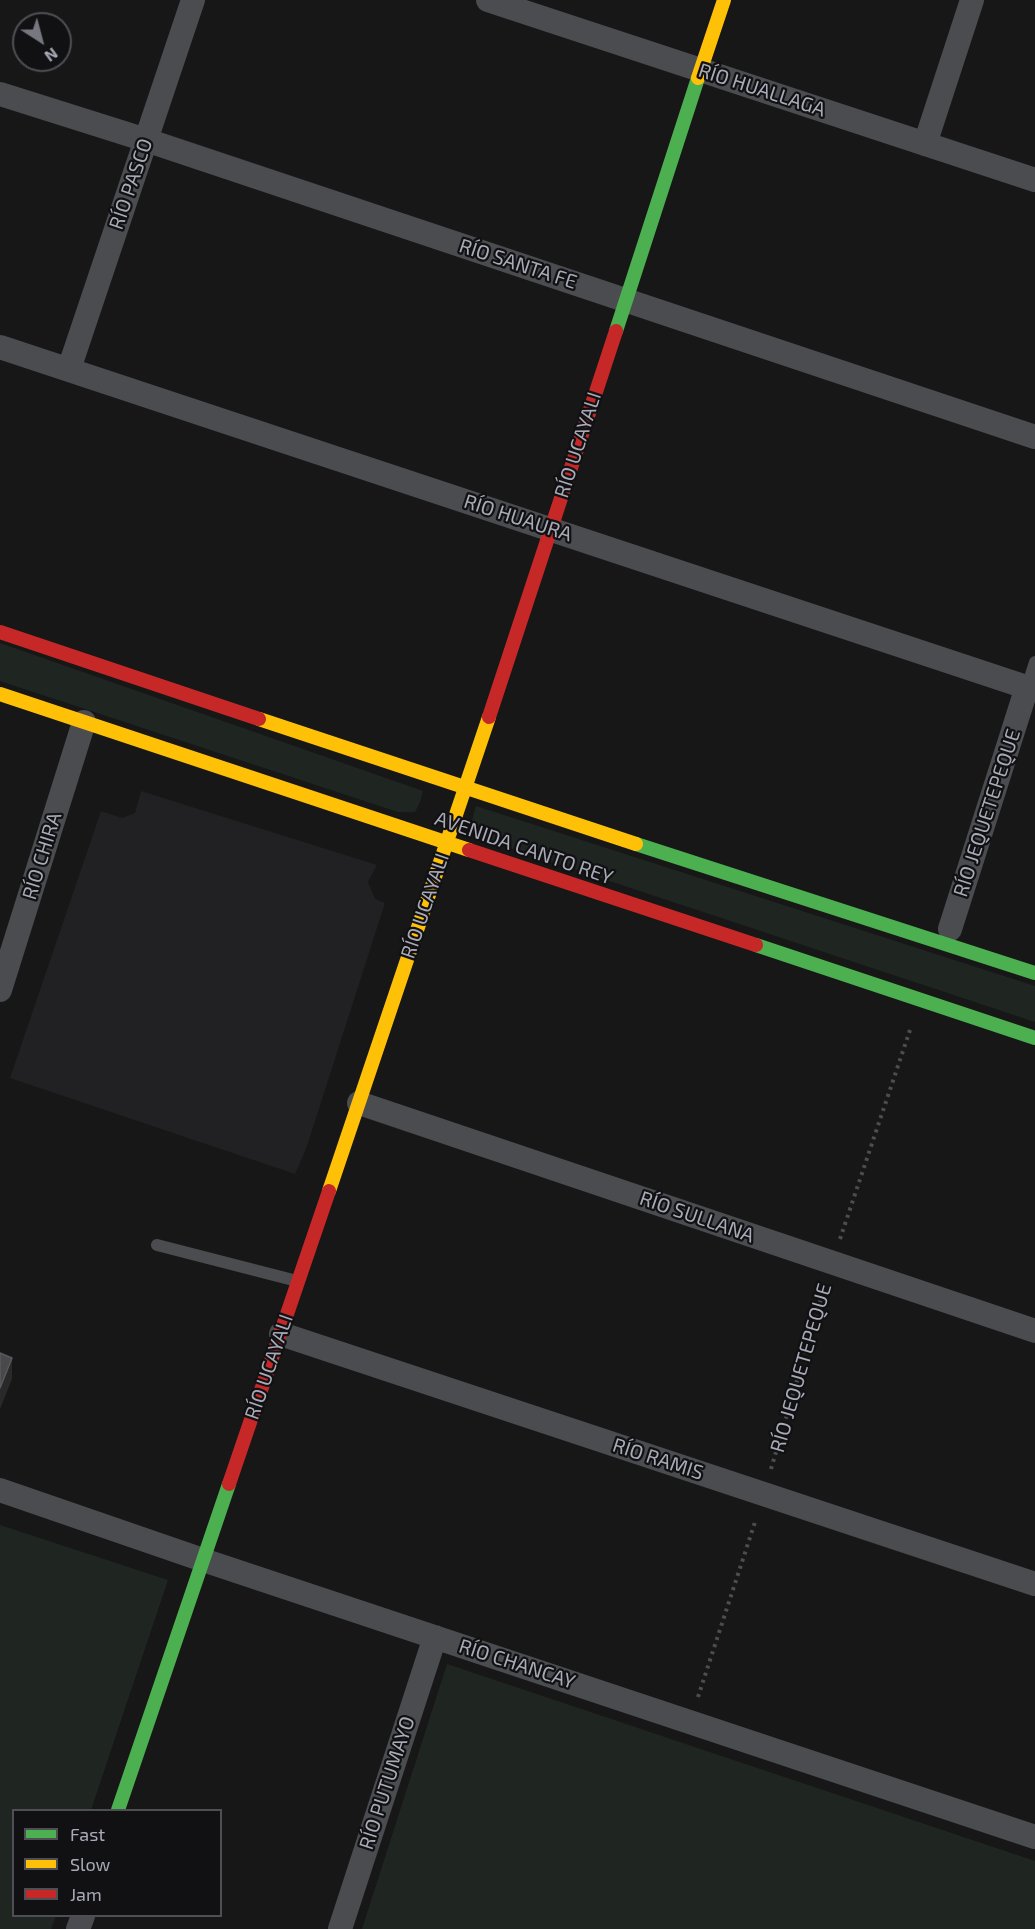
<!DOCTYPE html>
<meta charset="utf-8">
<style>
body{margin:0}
#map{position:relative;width:1035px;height:1929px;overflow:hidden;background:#171717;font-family:"Exo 2",sans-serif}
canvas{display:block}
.legend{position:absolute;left:12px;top:1809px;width:210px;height:108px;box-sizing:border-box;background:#111113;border:2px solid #4e4e55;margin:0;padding:8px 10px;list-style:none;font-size:18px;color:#a9aab7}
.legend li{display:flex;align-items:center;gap:12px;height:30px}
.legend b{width:30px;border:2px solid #4e4e55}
.north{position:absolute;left:12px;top:12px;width:60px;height:60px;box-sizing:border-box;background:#111113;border:2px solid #4e4e55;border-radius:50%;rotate:144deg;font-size:16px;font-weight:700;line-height:24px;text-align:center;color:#a9aab7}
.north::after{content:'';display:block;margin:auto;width:21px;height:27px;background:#76777f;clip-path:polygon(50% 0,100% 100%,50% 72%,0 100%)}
</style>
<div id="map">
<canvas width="1035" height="1929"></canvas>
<ul class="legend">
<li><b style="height:8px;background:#4caf50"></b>Fast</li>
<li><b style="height:8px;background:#ffc107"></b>Slow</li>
<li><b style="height:8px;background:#c62828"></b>Jam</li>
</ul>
<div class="north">N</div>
</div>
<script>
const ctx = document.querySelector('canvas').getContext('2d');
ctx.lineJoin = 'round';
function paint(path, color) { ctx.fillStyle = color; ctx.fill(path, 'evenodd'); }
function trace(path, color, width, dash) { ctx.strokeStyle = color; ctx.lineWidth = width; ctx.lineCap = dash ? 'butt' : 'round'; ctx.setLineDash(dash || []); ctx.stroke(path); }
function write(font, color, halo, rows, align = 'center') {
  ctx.font = font + ' "Exo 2",sans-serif'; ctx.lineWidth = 4.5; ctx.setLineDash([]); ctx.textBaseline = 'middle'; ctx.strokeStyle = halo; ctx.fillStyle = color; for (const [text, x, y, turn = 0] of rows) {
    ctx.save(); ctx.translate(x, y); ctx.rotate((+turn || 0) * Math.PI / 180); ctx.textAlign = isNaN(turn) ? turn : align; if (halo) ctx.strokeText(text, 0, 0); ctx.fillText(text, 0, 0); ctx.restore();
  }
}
const built = new Path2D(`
 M 141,791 L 377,865 L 368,882 L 375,899 L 385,903 L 306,1149 L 295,1174 L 10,1078 L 101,811 L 122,818 L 135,813 Z`);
const green = new Path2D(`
 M 0,643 L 423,791 L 420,802 L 415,812 L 398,812 L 0,681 Z
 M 476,806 L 1035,986 L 1035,1022 L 468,834 Z
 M 0,1525 L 168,1580 L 91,1810 L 14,1810 L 14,1916 L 56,1916 L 51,1929 L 0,1929 Z
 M 447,1664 L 1035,1861 L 1035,1929 L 362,1929 Z`);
const path = new Path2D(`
 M 840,1239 L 910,1030
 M 771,1469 L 824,1289
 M 698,1697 L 756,1519`);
const lane = new Path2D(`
 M 1027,687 L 1035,662
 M 157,1245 L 297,1281`);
const street = new Path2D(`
 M 488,0 L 1035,180
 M 0,94 L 146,140 L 1035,437
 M 925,144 L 972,0
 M 0,347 L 1035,690
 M 69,369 L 193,0
 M 950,929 L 1027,687
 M 0,990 L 84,722
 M 359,1103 L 1035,1331
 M 281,1334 L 1035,1584
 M 0,1490 L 203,1560 L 1035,1837
 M 78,1929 L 83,1916
 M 340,1929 L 435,1637`);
const fast = new Path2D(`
 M 616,331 L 698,78
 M 636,844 L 1035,973
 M 756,945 L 1035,1038
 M 118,1810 L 229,1484`);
const slow = new Path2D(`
 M 698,78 L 724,0
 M 0,694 L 469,850
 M 259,719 L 636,844
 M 329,1191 L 489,717`);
const jam = new Path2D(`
 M 0,632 L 259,719
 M 489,717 L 616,331
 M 469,850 L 756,945
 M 229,1484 L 329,1191`);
const shadedWall = new Path2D(`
 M 12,1358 L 12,1379 L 0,1409 L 0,1388 Z`);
const building = new Path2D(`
 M 0,1353 L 12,1358 L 0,1388 Z`);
const streetNames = [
 ["RÍO HUALLAGA",762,90,18],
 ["RÍO PASCO",131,184,-71],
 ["RÍO SANTA FE",518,264,18],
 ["RÍO UCAYALI",578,445,-72],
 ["RÍO HUAURA",518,518,18],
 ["RÍO JEQUETEPEQUE",987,813,-72],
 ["AVENIDA CANTO REY",524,848,19],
 ["RÍO CHIRA",42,856,-73],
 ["RÍO UCAYALI",425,906,-71],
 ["RÍO SULLANA",697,1217,19],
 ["RÍO UCAYALI",269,1367,-71],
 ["RÍO JEQUETEPEQUE",801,1368,-74],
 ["RÍO RAMIS",658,1459,18],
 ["RÍO CHANCAY",517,1664,18],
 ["RÍO PUTUMAYO",387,1783,-72]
];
paint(built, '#212123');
paint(green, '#1f2621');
trace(path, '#4d4d51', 4, [3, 4.5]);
trace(lane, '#4b4c50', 12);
trace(street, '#4b4c50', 24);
trace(fast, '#4caf50', 14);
trace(slow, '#ffc107', 14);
trace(jam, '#c62828', 14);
paint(shadedWall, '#29292a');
paint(building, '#49494c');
trace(building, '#58585d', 1.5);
write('20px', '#a9aab7', '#111113', streetNames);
</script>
